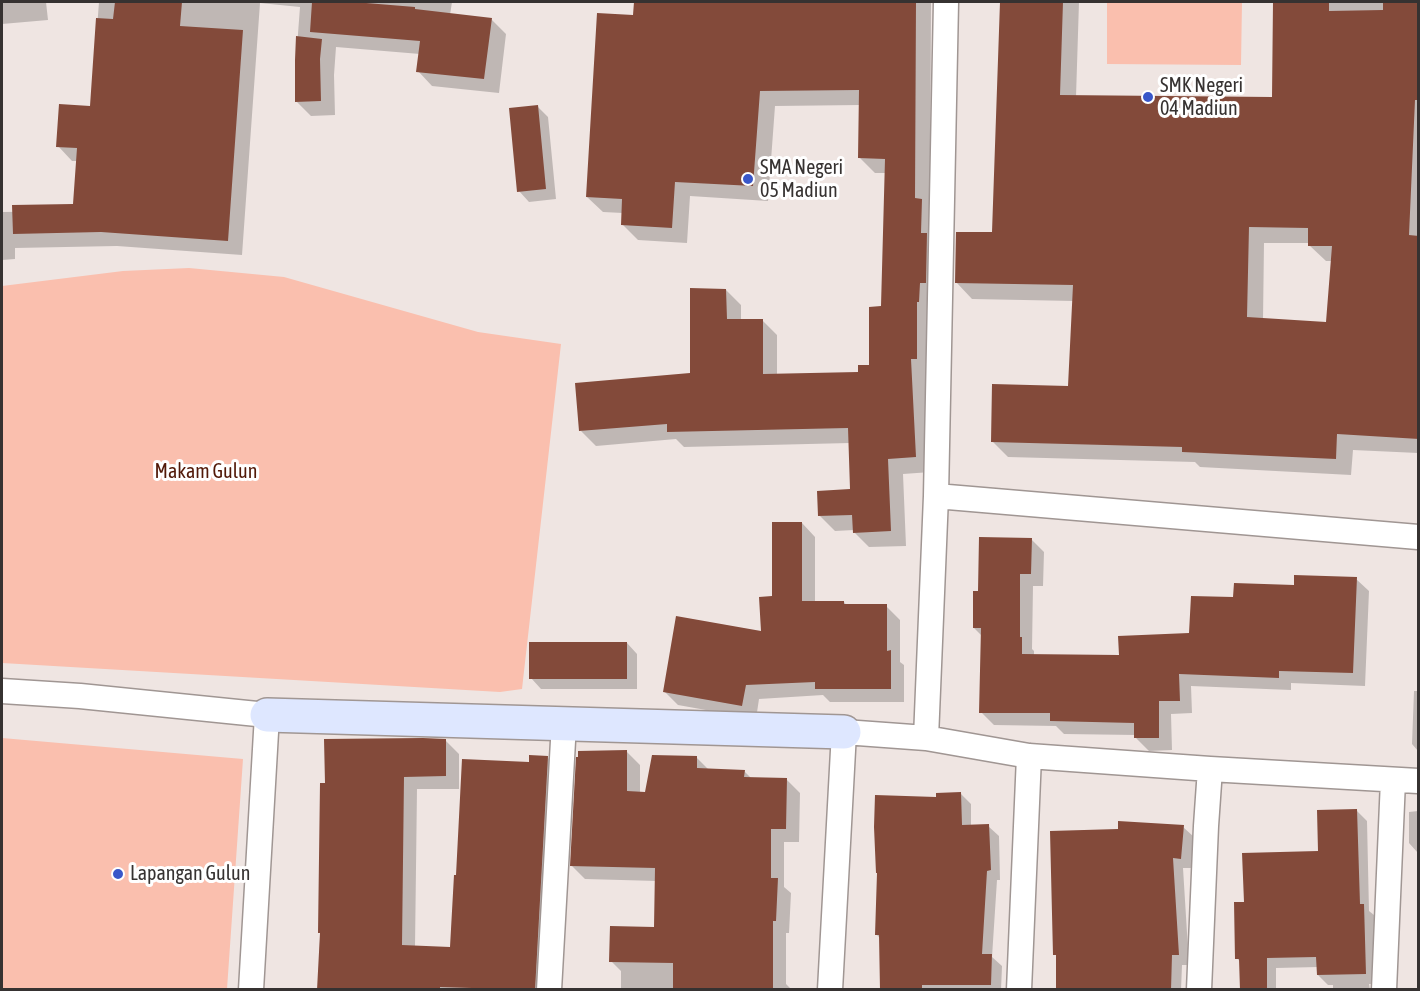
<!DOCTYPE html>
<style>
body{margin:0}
#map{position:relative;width:1420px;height:991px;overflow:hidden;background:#efe5e2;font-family:"Asap Condensed",sans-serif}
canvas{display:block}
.frame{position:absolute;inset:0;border:3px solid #363231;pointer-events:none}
</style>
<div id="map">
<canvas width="1420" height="991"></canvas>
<div class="frame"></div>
</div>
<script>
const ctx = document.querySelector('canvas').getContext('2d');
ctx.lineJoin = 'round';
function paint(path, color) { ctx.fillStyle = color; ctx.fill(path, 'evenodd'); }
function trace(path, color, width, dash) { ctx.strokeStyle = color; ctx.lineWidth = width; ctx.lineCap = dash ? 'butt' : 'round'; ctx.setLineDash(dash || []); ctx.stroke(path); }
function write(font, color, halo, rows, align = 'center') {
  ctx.font = font + ' "Asap Condensed",sans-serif'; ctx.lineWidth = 6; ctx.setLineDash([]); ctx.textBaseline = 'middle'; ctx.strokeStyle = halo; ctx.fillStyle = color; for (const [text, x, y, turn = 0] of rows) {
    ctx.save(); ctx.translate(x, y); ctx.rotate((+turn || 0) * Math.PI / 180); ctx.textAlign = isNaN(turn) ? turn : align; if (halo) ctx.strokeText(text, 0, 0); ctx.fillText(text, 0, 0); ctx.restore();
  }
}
const green = new Path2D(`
 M 1107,2 L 1242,2 L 1241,65 L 1107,64 Z
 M 189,268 L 284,277 L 478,332 L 561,344 L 522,689 L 500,692 L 2,663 L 2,286 L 123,271 Z
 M 2,738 L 243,759 L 227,989 L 2,989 Z`);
const shadow = new Path2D(`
 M 2,2 L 46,2 L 48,20 L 2,24 Z
 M 99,2 L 452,2 L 450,15 L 491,19 L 506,34 L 499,93 L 432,86 L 418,71 L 420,54 L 336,47 L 334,75 L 335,115 L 311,116 L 296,101 L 296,60 L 300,7 L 260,3 L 242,255 L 117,246 L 15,248 L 15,259 L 2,260 L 2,212 L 145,210 L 78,161 L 72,161 L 58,146 L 91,107 Z
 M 636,2 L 931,2 L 930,208 L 937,215 L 932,374 L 926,374 L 931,472 L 903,474 L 906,546 L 869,547 L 854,532 L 854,530 L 835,531 L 819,515 L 852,491 L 850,443 L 684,447 L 676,439 L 596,446 L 581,431 L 692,375 L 726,290 L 741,305 L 741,320 L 762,320 L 777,335 L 777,376 L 860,373 L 871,366 L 883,308 L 886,173 L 875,173 L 860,158 L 860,105 L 775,106 L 768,201 L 690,196 L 687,243 L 638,240 L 622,224 L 623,213 L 603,212 L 587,197 L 635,17 Z
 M 1001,2 L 1079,2 L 1076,97 L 1273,98 L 1274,2 L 1418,2 L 1418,453 L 1353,450 L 1351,475 L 1200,467 L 1195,462 L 1008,457 L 992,441 L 1069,388 L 1074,301 L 972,299 L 956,282 L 993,233 ZM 1264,243 L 1309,243 L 1309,245 L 1326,261 L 1332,261 L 1328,324 L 1263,320 Z
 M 538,107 L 548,117 L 556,199 L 529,202 L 519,191 Z
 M 802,523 L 815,537 L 815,602 L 844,602 L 847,606 L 886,606 L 900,620 L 900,662 L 904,665 L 904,702 L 830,702 L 823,695 L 759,699 L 756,719 L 678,705 L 664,691 L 763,632 L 773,598 Z
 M 1031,539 L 1044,552 L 1043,586 L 1033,586 L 1032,649 L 1034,651 L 1034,656 L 1121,656 L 1190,634 L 1235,599 L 1295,587 L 1356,579 L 1369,591 L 1365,686 L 1291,683 L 1291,690 L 1191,686 L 1192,713 L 1171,714 L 1172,750 L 1149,751 L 1136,738 L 1136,735 L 1064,734 L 1056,726 L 994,725 L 981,712 L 982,636 L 974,628 L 979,592 Z
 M 627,643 L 637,654 L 637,689 L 541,689 L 531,678 Z
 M 1418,661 L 1418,751 L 1412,744 L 1414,691 L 1417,691 Z
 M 446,741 L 459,754 L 459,789 L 417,789 L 415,947 L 452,949 L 458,876 L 530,764 L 547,757 L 561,771 L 548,990 L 318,990 L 326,784 Z
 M 627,752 L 640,765 L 640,793 L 646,794 L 696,757 L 709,770 L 744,771 L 752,779 L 786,779 L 800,793 L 799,842 L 784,842 L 784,887 L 791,893 L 789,933 L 786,933 L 786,984 L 792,990 L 621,990 L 621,971 L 611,961 L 655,928 L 657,881 L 585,879 L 572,866 Z
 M 961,794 L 971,804 L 971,826 L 988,826 L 999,836 L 1000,880 L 997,880 L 992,957 L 1002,966 L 1001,990 L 882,990 L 881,939 L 877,935 L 938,799 Z
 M 1357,811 L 1367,821 L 1369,911 L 1374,915 L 1376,984 L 1369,984 L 1370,990 L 1333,990 L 1333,985 L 1328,985 L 1318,975 L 1318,967 L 1276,968 L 1276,990 L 1241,990 L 1241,963 L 1237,958 L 1245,904 L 1319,853 Z
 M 1418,811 L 1418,853 L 1409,843 L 1409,812 Z
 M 1183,827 L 1194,837 L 1191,868 L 1183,868 L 1189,965 L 1182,965 L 1181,990 L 1058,990 L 1058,957 L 1055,954 Z`);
const building = new Path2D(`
 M 115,2 L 182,2 L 180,26 L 243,30 L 228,241 L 101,232 L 13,234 L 12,205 L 73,204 L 77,148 L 56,147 L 59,104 L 90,106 L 96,18 L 113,19 Z
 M 312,2 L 354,2 L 415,7 L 415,9 L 492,18 L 484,79 L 416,72 L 420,41 L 310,32 Z
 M 634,2 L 916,2 L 915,198 L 922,199 L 921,233 L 927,233 L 926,283 L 920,283 L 919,302 L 917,302 L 917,359 L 911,359 L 916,457 L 888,459 L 891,531 L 853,533 L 852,515 L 818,516 L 817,491 L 850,489 L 848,428 L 667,432 L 667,424 L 579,431 L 575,383 L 690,373 L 690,288 L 726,289 L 727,319 L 763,319 L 763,374 L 858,372 L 858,365 L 869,365 L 869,307 L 881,306 L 885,159 L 858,158 L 859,90 L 760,91 L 753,186 L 675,182 L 672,228 L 621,225 L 622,199 L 586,197 L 597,13 L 633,15 Z
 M 1000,2 L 1063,2 L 1060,95 L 1272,97 L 1273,2 L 1329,2 L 1329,11 L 1383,10 L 1383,2 L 1419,2 L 1419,100 L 1415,100 L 1409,235 L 1419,236 L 1419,439 L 1337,434 L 1336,459 L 1182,452 L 1182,447 L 991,442 L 992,384 L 1068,386 L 1073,285 L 955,283 L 956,232 L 992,232 ZM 1249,227 L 1308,228 L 1308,246 L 1332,246 L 1326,322 L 1247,317 Z
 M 296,36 L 322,39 L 320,59 L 321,101 L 295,102 L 295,60 Z
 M 538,105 L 546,189 L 517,192 L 509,108 Z
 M 772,522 L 802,522 L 802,601 L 844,601 L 844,604 L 887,604 L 887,651 L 891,650 L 891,689 L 815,689 L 815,682 L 746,685 L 742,706 L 663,692 L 676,616 L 761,631 L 759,597 L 772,596 Z
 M 979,537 L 1032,538 L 1031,574 L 1020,574 L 1020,637 L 1022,637 L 1022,654 L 1119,655 L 1118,636 L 1189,633 L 1191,596 L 1233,597 L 1234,583 L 1294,585 L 1294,575 L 1357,577 L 1353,673 L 1279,671 L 1279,678 L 1179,674 L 1180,701 L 1159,701 L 1159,738 L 1134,738 L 1134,723 L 1050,721 L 1050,713 L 979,713 L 981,628 L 973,628 L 973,591 L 978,591 Z
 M 529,642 L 627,642 L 627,679 L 529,679 Z
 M 423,738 L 446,739 L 446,776 L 404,777 L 402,945 L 450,947 L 454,875 L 456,875 L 462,759 L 529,762 L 529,755 L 548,756 L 535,990 L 440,987 L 440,990 L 317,990 L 320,933 L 318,933 L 320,783 L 325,783 L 324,739 Z
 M 627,750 L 627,791 L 645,792 L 652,755 L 697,756 L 697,768 L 745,770 L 744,777 L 787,778 L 786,829 L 771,829 L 771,878 L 778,878 L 776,921 L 773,921 L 773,990 L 673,990 L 673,963 L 609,962 L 610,926 L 654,927 L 655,868 L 570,866 L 576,757 L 578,757 L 578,751 Z
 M 961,792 L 962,825 L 989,824 L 991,870 L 987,871 L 982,954 L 992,954 L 991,985 L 922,985 L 922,990 L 880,990 L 879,935 L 875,935 L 877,873 L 876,873 L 874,827 L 875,795 L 936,797 L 936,793 Z
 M 1357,809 L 1360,904 L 1364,904 L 1366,974 L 1317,975 L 1316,957 L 1267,958 L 1267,990 L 1240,990 L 1239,959 L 1235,959 L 1234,902 L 1244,902 L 1242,853 L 1318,851 L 1317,810 Z
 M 1118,821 L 1184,825 L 1181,859 L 1173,858 L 1179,955 L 1172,955 L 1171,990 L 1056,990 L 1056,955 L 1053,955 L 1050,831 L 1118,829 Z`);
const street = new Path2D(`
 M 936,496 L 1418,537
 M 2,691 L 80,696 L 267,715 L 251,990
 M 926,738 L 936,496 L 946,2
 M 549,990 L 564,723
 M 830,990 L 844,732 L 926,738 L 1029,756 L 1210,769 L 1418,781
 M 1019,990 L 1029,756
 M 1199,990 L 1206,826 L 1210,769
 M 1384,990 L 1393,780`);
const secondary = new Path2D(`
 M 267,715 L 844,732`);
const markers = [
 [1148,97,6,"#3957c9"],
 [748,179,6,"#3957c9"],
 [118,874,6,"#3957c9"]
];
const poiNames = [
 ["SMK Negeri",1160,86],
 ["04 Madiun",1160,109],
 ["SMA Negeri",760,168],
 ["05 Madiun",760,191],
 ["Lapangan Gulun",130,874]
];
const parkNames = [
 ["Makam Gulun",206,472]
];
paint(green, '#fabfae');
paint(shadow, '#0003');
paint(building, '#834a3a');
trace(street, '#a09693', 27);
trace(secondary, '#a09693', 36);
trace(street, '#fff', 24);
trace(secondary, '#dee7ff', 33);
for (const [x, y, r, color] of markers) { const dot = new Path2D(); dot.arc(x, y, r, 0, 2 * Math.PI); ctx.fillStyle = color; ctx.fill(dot); trace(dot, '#fff', 2); }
write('20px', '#363231', '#fff', poiNames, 'left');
write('20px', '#521908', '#fff', parkNames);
</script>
